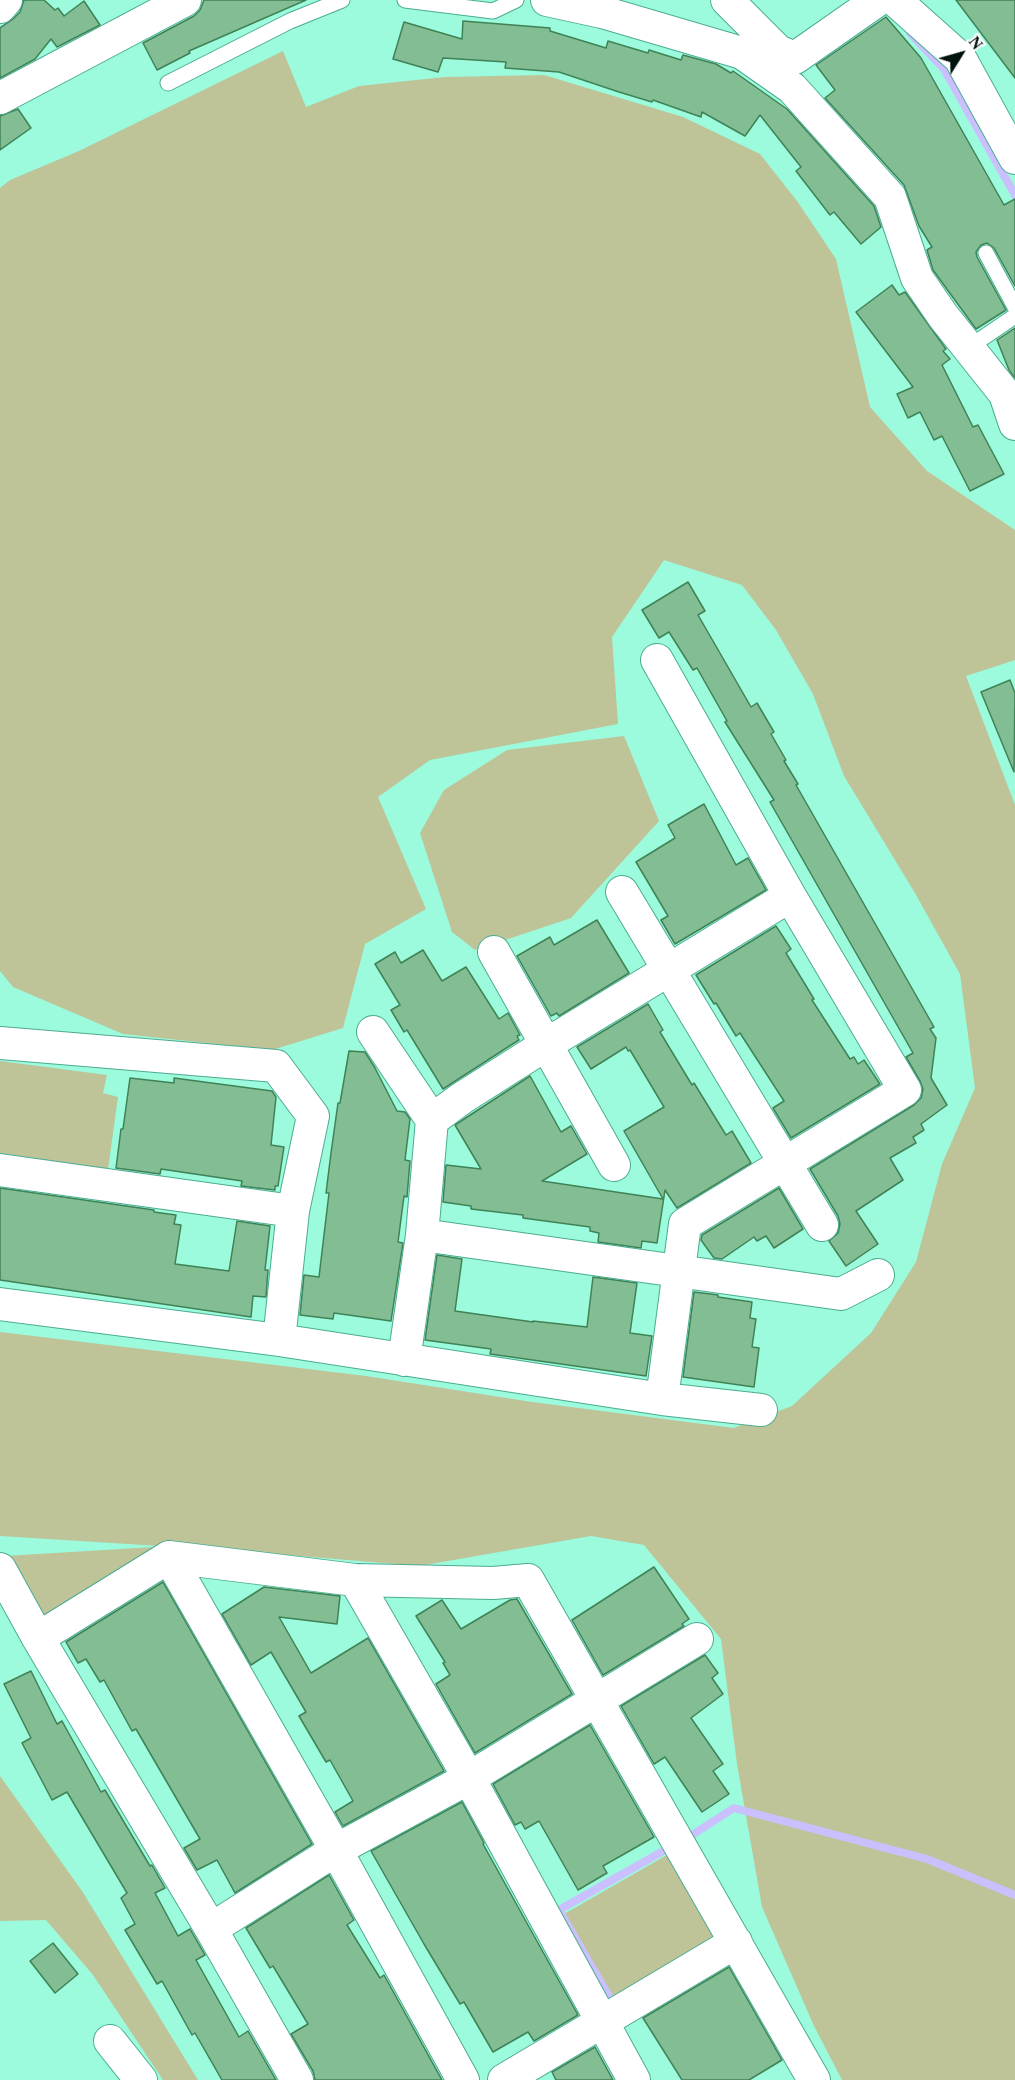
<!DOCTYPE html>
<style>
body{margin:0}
#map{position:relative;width:1015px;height:2080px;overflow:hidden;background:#9cfadd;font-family:Georgia,serif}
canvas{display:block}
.north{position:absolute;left:931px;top:24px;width:60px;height:60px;-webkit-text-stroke:4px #fff;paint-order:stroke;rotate:53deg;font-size:16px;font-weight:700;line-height:24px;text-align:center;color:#01130d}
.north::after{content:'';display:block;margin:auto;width:21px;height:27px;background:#01130d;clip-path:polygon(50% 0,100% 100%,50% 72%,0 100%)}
</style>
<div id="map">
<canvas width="1015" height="2080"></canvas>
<div class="north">N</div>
</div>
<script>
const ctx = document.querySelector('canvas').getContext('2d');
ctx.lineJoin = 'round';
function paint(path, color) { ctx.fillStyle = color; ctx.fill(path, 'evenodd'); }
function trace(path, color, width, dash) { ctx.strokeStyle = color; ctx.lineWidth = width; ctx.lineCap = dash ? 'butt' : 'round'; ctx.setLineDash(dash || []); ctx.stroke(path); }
const green = new Path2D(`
 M 283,51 L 306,107 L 359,86 L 445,77 L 544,75 L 683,117 L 760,154 L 797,201 L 836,259 L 870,407 L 927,471 L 1015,530 L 1015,660 L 966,676 L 1015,805 L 1015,2080 L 842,2080 L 814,2026 L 762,1907 L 737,1764 L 721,1639 L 644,1545 L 591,1536 L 419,1566 L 240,1551 L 0,1536 L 0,1332 L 366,1376 L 532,1402 L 734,1428 L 792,1406 L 871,1333 L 916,1262 L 942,1164 L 975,1088 L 960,974 L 915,893 L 844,776 L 813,694 L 776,630 L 742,585 L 664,560 L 612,637 L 618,724 L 430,760 L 378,797 L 426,909 L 365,944 L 343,1028 L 272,1050 L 123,1034 L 13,987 L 0,971 L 0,188 L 10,180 L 79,151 Z
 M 624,736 L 659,821 L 571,918 L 475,950 L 452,932 L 420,833 L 444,790 L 507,750 Z
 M 0,1061 L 107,1075 L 103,1093 L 118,1097 L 108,1169 L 0,1153 Z
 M 154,1547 L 159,1553 L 43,1620 L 5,1556 Z
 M 0,1776 L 82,1891 L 198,2080 L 163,2080 L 93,1975 L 46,1920 L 0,1921 Z
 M 667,1855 L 718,1941 L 615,1999 L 564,1914 Z`);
const stream = new Path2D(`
 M 910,33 L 944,69 L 1015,195
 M 692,1835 L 734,1808 L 927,1859 L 1015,1895
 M 611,2000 L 559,1910 L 665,1850`);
const building = new Path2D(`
 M 24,0 L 44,0 L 55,10 L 58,8 L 64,16 L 84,1 L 100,25 L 57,47 L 51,39 L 35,59 L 0,78 L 0,28 L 13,19 L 20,12 Z
 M 204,0 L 306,0 L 189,51 L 190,53 L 157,70 L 143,43 L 194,16 L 200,10 Z
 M 956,0 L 1015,0 L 1015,78 Z
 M 886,17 L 921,58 L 1004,205 L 1015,199 L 1015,286 L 994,248 L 987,243 L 981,245 L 976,252 L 977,257 L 1006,310 L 976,329 L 933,270 L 927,250 L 932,247 L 919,226 L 904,185 L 825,98 L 835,90 L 816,65 Z
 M 463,21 L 550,28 L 550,31 L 606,48 L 608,41 L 648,53 L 649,50 L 681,60 L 683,55 L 716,64 L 731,73 L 733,71 L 787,109 L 874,206 L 881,227 L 861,244 L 834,212 L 830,215 L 796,171 L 801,167 L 760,115 L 745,136 L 702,112 L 701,117 L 653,100 L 652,102 L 619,92 L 559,72 L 505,68 L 506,62 L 443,58 L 438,72 L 393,59 L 404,22 L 462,39 Z
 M 18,109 L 31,128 L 0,150 L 0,116 Z
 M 892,285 L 899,295 L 905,292 L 946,349 L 943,351 L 950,359 L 942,365 L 973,427 L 978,425 L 1004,474 L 970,491 L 942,436 L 934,440 L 920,412 L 908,418 L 897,394 L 913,387 L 856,312 Z
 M 1015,328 L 1015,378 L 1009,370 L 997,340 Z
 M 688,582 L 705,611 L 698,615 L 751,707 L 757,703 L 774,732 L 771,734 L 786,760 L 784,761 L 798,784 L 796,785 L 934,1027 L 930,1029 L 936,1038 L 931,1078 L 947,1105 L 921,1124 L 924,1130 L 913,1137 L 916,1143 L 890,1158 L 903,1180 L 856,1211 L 878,1244 L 846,1266 L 829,1241 L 838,1233 L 840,1224 L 838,1216 L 810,1169 L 914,1105 L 921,1098 L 923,1089 L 920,1081 L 906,1057 L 913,1053 L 770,802 L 774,800 L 725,722 L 727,721 L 697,668 L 693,670 L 669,632 L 659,638 L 642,610 Z
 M 1010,680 L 1015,693 L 1014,772 L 981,692 Z
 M 704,804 L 736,865 L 748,858 L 766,890 L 675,944 L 661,920 L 668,916 L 636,862 L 675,838 L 668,825 Z
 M 597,920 L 629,973 L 559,1016 L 557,1013 L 551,1016 L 517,956 L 550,937 L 554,945 Z
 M 776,926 L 791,949 L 786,953 L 814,999 L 812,1000 L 850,1059 L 854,1057 L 858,1064 L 864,1060 L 880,1084 L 791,1138 L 773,1108 L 784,1101 L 740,1033 L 736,1036 L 716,1003 L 714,1004 L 696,975 Z
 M 423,950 L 442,981 L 466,967 L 499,1019 L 508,1013 L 520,1035 L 517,1036 L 519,1040 L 511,1045 L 443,1089 L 407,1030 L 404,1032 L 391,1010 L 400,1005 L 375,964 L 395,952 L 401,963 Z
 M 648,1004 L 663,1030 L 660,1032 L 692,1085 L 694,1083 L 726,1135 L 732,1131 L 751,1163 L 677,1208 L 665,1190 L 657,1243 L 642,1241 L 641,1248 L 598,1242 L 599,1233 L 590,1231 L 590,1227 L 523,1218 L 523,1215 L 471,1209 L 471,1206 L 443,1202 L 446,1165 L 481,1169 L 455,1125 L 530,1076 L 561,1132 L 571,1126 L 587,1154 L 542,1181 L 663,1199 L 624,1131 L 664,1107 L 630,1050 L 628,1051 L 626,1047 L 591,1069 L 577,1047 Z
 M 349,1051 L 365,1052 L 375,1068 L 397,1111 L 405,1112 L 410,1119 L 405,1160 L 410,1161 L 407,1197 L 404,1196 L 398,1242 L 403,1243 L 391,1321 L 334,1313 L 333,1319 L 300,1315 L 304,1275 L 319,1277 L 329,1193 L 326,1193 L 331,1153 L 338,1103 L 340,1103 Z
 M 130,1078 L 174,1083 L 174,1078 L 272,1091 L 276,1097 L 271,1145 L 284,1147 L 278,1186 L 275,1186 L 275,1190 L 241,1186 L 242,1181 L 161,1169 L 160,1174 L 116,1168 L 121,1129 L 123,1129 Z
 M 0,1188 L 154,1210 L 154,1212 L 176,1215 L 174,1224 L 181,1225 L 175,1264 L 229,1271 L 237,1221 L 270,1226 L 265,1270 L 268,1270 L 266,1297 L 253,1296 L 251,1317 L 0,1280 Z
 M 779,1188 L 803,1229 L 774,1248 L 766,1236 L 757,1241 L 754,1237 L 722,1259 L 714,1258 L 701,1240 L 702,1235 Z
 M 437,1255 L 462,1259 L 455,1311 L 533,1322 L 533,1321 L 587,1327 L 593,1277 L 637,1283 L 630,1333 L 652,1336 L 646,1376 L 490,1354 L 491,1349 L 425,1340 Z
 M 694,1292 L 718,1295 L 718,1297 L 752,1302 L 750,1318 L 756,1319 L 752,1347 L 759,1348 L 754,1387 L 683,1377 Z
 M 654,1567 L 689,1619 L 682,1624 L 684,1626 L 603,1675 L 572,1620 Z
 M 163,1582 L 312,1844 L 235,1893 L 217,1860 L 197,1870 L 184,1848 L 200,1839 L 136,1729 L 132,1731 L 104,1680 L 100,1682 L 86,1659 L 78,1663 L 66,1642 Z
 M 264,1587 L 340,1596 L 337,1624 L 279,1617 L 311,1673 L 368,1638 L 444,1771 L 343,1826 L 335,1812 L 353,1801 L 330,1760 L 326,1762 L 299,1716 L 306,1712 L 271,1652 L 251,1665 L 222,1614 Z
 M 517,1599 L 572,1694 L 475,1753 L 436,1684 L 450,1675 L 443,1663 L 445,1662 L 416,1616 L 442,1600 L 461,1629 L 510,1600 Z
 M 705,1655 L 718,1673 L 712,1678 L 723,1694 L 691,1718 L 723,1764 L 713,1771 L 729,1794 L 702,1812 L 665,1757 L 654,1764 L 621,1706 Z
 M 31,1671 L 57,1724 L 62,1721 L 101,1792 L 105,1790 L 150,1866 L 152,1865 L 165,1888 L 155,1893 L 178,1936 L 190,1929 L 205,1955 L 196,1960 L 239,2037 L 248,2031 L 276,2080 L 222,2080 L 195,2033 L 192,2035 L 162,1981 L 157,1984 L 125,1930 L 135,1924 L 121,1898 L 127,1893 L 67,1792 L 52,1800 L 22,1743 L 31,1738 L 4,1684 Z
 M 590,1725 L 654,1837 L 603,1866 L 607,1873 L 578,1890 L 539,1821 L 525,1829 L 521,1822 L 515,1825 L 493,1784 Z
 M 462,1802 L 484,1843 L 483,1844 L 578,2015 L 534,2041 L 528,2032 L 493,2052 L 464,2002 L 460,2004 L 424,1944 L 371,1851 Z
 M 329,1875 L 354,1920 L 347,1925 L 380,1978 L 384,1975 L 442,2080 L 315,2080 L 313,2071 L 291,2034 L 308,2024 L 273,1966 L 270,1968 L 246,1928 Z
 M 53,1943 L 78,1974 L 55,1993 L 30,1961 Z
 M 729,1967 L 782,2060 L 749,2080 L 682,2080 L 643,2018 Z
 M 595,2047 L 613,2080 L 556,2080 L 552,2072 Z`);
const service = new Path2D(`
 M 405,0 L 493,11 L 516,0
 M 168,83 L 290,21 L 342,0
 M 986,253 L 1015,307
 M 968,348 L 1015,316`);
const minor = new Path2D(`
 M 547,0 L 602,12 L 742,53 L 792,88 L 890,197 L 917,278 L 943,316 L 1005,394 L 1015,424
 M 727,0 L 778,51 L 795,58 L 878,0
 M 895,0 L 960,58 L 1015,158
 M 0,7 L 6,0
 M 0,98 L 185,0
 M 657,660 L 790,896 L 905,1090 L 685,1224 L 662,1399
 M 622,892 L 822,1225
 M 494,952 L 614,1165
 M 373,1032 L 432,1120
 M 0,1043 L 276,1066 L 313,1116 L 293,1211 L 279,1340
 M 0,1170 L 293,1211
 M 422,1235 L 841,1294 L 878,1275
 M 0,1304 L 279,1340 L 662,1399 L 761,1410
 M 404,1360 L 422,1235 L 432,1120 L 462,1098 L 547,1044 L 790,896
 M 169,1557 L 336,1850 L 463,2080
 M 0,1569 L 38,1638 L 211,1929 L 297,2080
 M 355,1580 L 469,1778 L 634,2080
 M 38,1638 L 169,1557 L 355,1580 L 493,1583 L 528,1580 L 814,2080
 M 211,1929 L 336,1850 L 469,1778 L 697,1639
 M 110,2041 L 141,2080
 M 504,2080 L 736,1942`);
paint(green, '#bec398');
trace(stream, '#cac0fd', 8);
paint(building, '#83bd93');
trace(building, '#3f8355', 1.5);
trace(service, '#4cac91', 17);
trace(minor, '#4cac91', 34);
trace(service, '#fff', 15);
trace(minor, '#fff', 32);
</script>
